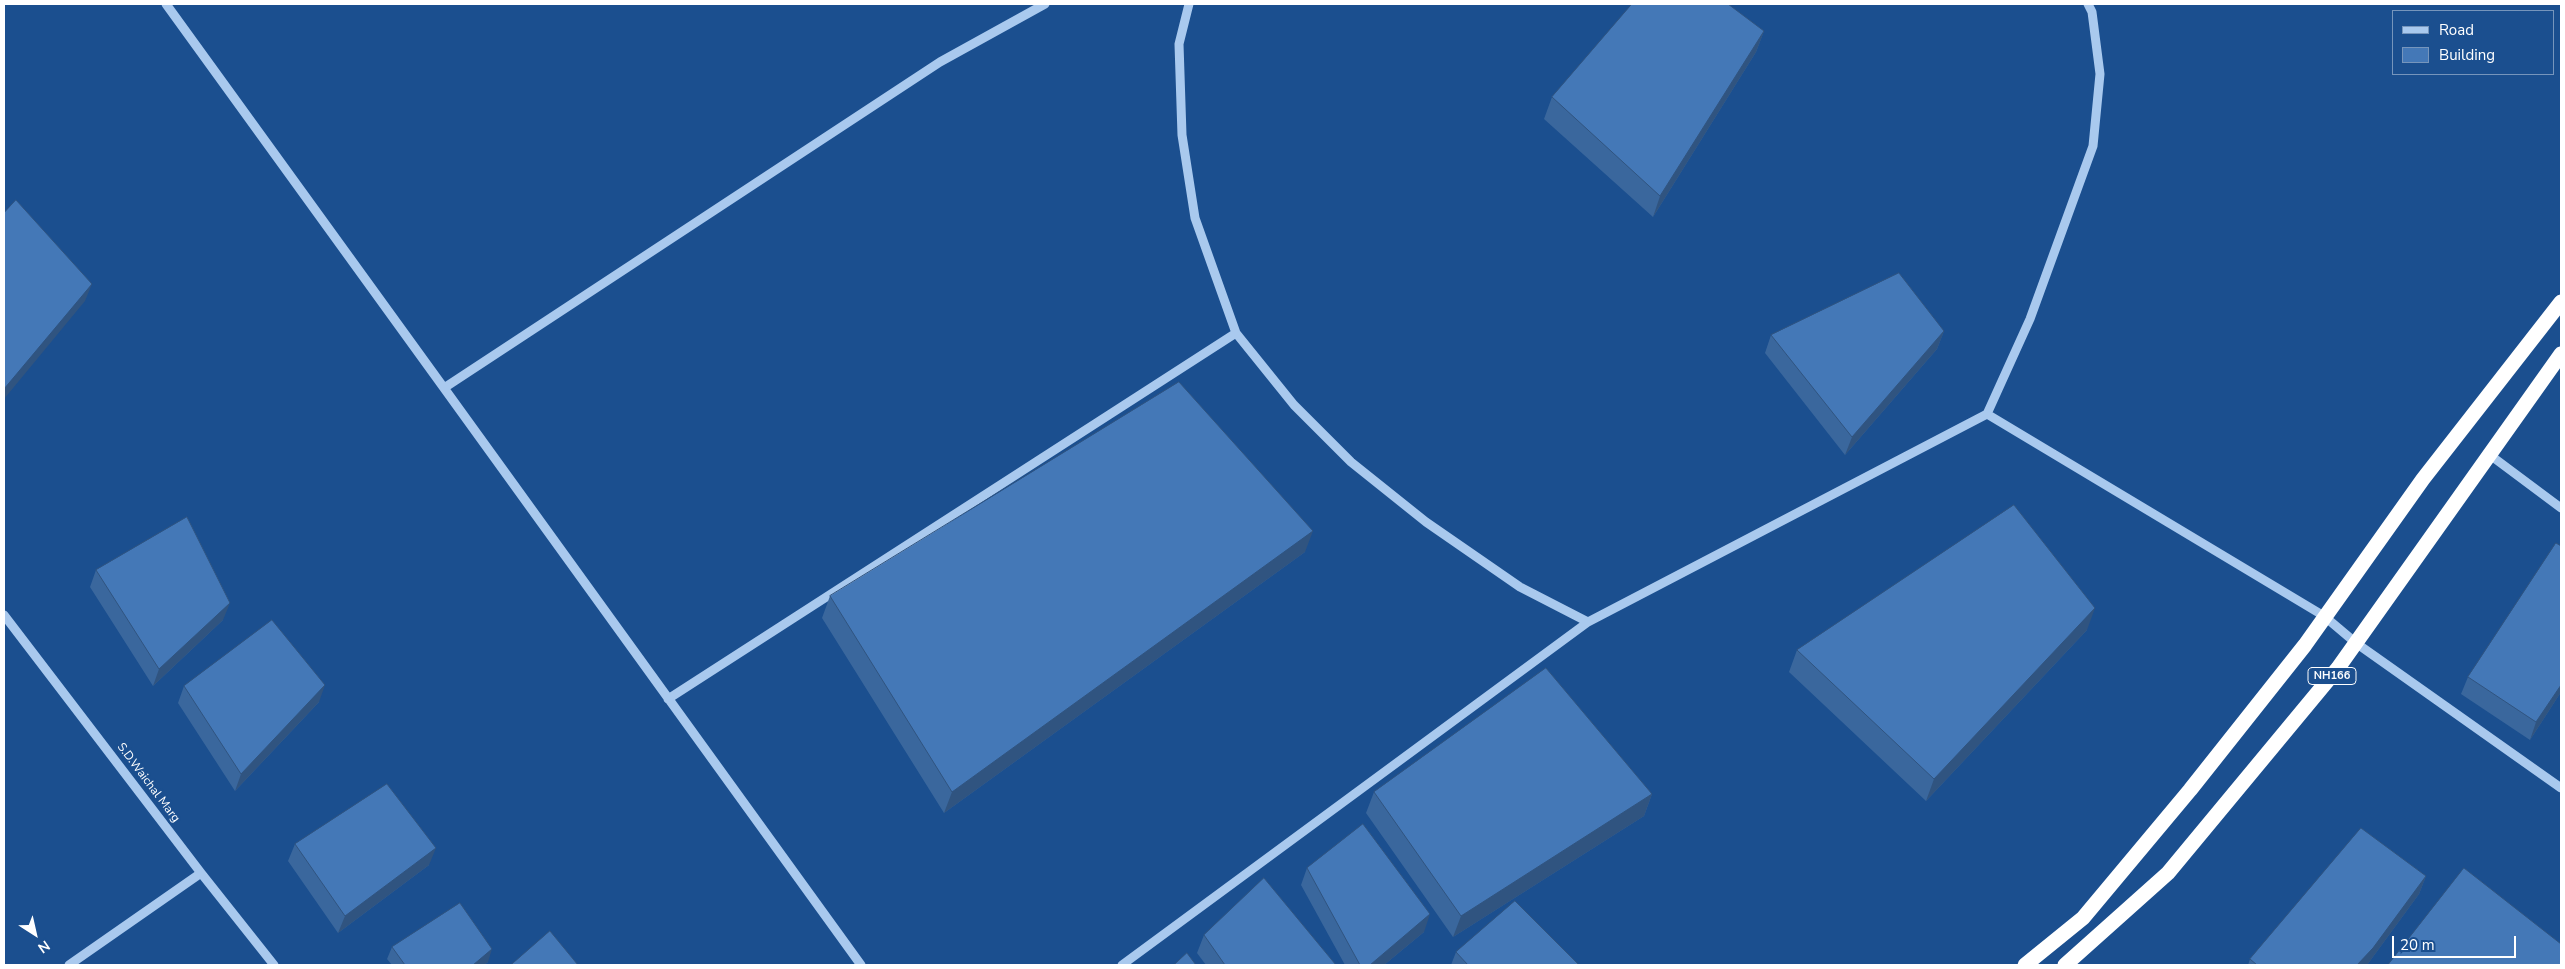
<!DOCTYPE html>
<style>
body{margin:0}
#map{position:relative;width:2565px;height:969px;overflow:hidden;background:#1b4f8f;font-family:"Nunito Sans",sans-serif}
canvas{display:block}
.frame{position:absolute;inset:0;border:5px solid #fff;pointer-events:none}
.legend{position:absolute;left:2392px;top:10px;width:162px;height:65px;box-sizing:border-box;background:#1b4f8f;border:1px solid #7695bc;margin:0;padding:6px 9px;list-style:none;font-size:15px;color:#fff}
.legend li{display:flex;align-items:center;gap:10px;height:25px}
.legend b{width:25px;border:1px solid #7695bc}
.north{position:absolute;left:10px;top:909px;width:50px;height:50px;-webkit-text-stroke:4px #1b4f8f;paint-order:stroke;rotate:145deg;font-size:14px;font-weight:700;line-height:20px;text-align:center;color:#fff}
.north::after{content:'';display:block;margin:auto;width:18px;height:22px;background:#fff;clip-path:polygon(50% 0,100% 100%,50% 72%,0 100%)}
.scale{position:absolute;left:2392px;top:936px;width:124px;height:22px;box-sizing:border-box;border:2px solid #fff;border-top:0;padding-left:6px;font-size:15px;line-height:18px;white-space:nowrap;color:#fff;-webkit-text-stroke:4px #1b4f8f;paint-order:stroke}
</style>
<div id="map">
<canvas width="2565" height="969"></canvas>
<div class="frame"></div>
<ul class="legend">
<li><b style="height:6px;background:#a9c9ee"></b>Road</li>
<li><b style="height:14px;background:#4478b7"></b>Building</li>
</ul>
<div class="north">N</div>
<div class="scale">20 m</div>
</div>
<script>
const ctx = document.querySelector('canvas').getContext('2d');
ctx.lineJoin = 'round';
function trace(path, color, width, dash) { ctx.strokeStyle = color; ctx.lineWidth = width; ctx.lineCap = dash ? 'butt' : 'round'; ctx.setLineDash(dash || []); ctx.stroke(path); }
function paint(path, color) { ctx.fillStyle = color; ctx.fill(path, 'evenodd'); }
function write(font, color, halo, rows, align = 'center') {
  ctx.font = font + ' "Nunito Sans",sans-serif'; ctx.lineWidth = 4.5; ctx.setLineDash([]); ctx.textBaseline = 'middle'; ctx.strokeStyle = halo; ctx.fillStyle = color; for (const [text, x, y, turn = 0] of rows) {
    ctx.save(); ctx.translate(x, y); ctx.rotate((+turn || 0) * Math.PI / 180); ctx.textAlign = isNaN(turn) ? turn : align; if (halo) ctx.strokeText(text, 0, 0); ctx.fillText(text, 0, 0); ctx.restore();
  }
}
const minor = new Path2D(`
 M 166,4 L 444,388 L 940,62 L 1045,4
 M 1189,4 L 1179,44 L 1182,135 L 1195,218 L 1236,333 L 1294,405 L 1351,462 L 1426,522 L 1520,587 L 1588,622
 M 444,388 L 861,965
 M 1987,414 L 2030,319 L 2093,146 L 2100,74 L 2092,12 L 2088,4
 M 2490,455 L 2561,508
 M 4,615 L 201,873 L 274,965
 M 668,699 L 1236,333
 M 69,965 L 201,873
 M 1122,965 L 1588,622 L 1987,414 L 2324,616 L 2356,643 L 2561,788`);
const highway = new Path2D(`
 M 2025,965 L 2083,918 L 2190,790 L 2305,645 L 2423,479 L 2561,302
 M 2065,965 L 2168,873 L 2338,668 L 2561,354`);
const wall = new Path2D(`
 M 1764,31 L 1756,52 L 1653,217 L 1544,119 L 1552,97 Z
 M 1944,331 L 1937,349 L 1845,455 L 1765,353 L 1771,335 Z
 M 2561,546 L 2561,692 L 2530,740 L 2461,694 L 2468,677 Z
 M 1305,552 L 944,813 L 822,618 L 830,596 Z
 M 96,570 L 223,620 L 153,686 L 90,587 Z
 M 2087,630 L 1926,801 L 1789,672 L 1797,650 Z
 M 184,686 L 319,702 L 235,791 L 178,703 Z
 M 1374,792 L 1652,794 L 1644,816 L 1453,937 L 1366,813 Z
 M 295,844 L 429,865 L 338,933 L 288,861 Z
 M 1307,868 L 1424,932 L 1384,965 L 1345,965 L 1301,885 Z
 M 2426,876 L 2419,894 L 2367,965 L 2248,965 L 2250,959 Z
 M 1204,935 L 1336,965 L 1206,965 L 1197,953 Z
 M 392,947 L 488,962 L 484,965 L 392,965 L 387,959 Z
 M 1456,952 L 1579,965 L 1451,965 Z`);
const shadedWall = new Path2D(`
 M 1764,31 L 1756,52 L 1653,217 L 1660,196 Z
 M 92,284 L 85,301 L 4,399 L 4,389 Z
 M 1944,331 L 1937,349 L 1845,455 L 1852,437 Z
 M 1313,531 L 1305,552 L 944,813 L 952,792 Z
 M 230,603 L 223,620 L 153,686 L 159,669 Z
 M 2095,608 L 2087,630 L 1926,801 L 1934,779 Z
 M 325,685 L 319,702 L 235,791 L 241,774 Z
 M 2561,685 L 2561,692 L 2530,740 L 2536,722 Z
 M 1652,794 L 1644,816 L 1453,937 L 1461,916 Z
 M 436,848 L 429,865 L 338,933 L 345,916 Z
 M 2426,876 L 2419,894 L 2367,965 L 2357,965 Z
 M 1430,914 L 1424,932 L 1384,965 L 1370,965 Z
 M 492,949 L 488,962 L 484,965 L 473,965 Z`);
const building = new Path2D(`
 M 1632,4 L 1728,4 L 1764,31 L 1660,196 L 1552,97 Z
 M 16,200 L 92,284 L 4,389 L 4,213 Z
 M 1899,273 L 1944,331 L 1852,437 L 1771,335 Z
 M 1179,382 L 1313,531 L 952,792 L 830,596 Z
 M 2014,505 L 2095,608 L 1934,779 L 1797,650 Z
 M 187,517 L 230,603 L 159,669 L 96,570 Z
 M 2556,543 L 2561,546 L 2561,685 L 2536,722 L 2468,677 Z
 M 272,620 L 325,685 L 241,774 L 184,686 Z
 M 1546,668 L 1652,794 L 1461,916 L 1374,792 Z
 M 387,784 L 436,848 L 345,916 L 295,844 Z
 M 1363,824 L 1430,914 L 1370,965 L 1360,965 L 1307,868 Z
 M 2361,828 L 2426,876 L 2373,948 L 2357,965 L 2257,965 L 2250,959 Z
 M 2464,868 L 2561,944 L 2561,965 L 2388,965 Z
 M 1264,878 L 1336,965 L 1225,965 L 1204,935 Z
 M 1515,901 L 1579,965 L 1468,965 L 1456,952 Z
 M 460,903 L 492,949 L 473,965 L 405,965 L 392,947 Z
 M 550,931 L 578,965 L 511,965 Z
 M 1187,953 L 1196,965 L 1174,965 Z`);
const shields = [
 [2332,676,48]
];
const shieldNames = [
 ["NH166",2332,676]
];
const streetNames = [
 ["S.D.Waichal Marg",148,783,53]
];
trace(minor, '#a9c9ee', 9);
trace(highway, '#fff', 15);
paint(wall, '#3a679d');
paint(shadedWall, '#305480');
paint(building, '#4478b7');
trace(building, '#305480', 1);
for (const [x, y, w] of shields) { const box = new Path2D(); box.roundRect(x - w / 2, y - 8.5, w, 17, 4); ctx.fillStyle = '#1b4f8f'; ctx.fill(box); trace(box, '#fff', 1); }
write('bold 11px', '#fff', null, shieldNames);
write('12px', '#fff', '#1b4f8f', streetNames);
</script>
